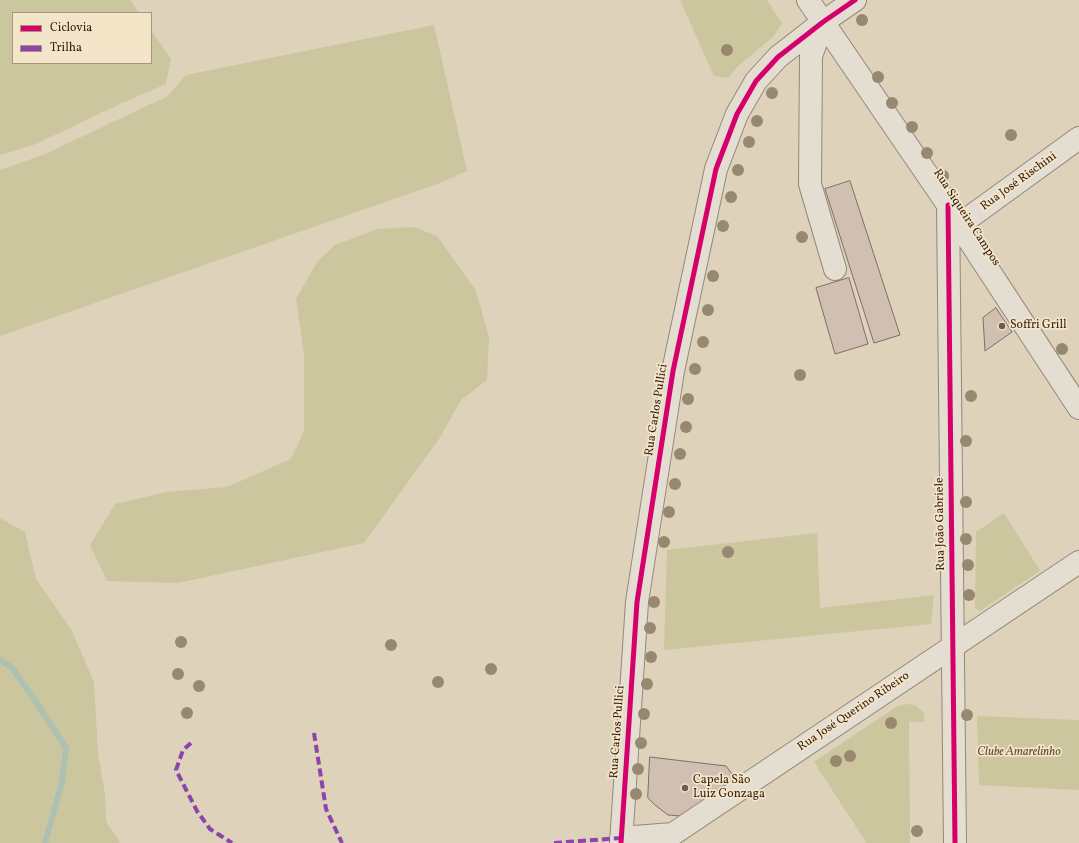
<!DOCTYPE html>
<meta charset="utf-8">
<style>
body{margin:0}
#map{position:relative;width:1079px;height:843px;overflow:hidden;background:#ded2ba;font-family:Vollkorn,serif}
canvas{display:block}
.legend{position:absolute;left:12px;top:12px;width:140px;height:52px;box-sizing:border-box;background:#f3e5c8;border:1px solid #a7947f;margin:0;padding:5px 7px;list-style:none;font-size:12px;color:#351b11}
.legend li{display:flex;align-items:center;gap:8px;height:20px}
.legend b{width:20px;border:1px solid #a7947f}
</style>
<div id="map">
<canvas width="1079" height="843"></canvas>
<ul class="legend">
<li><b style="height:5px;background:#d6006c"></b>Ciclovia</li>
<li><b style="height:5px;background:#8e44ad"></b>Trilha</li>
</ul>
</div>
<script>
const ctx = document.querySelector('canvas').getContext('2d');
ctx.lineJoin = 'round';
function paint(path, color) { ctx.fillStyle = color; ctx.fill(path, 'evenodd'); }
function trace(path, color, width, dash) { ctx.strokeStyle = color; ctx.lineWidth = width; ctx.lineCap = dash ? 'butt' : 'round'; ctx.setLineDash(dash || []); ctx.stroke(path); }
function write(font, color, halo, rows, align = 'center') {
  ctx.font = font + ' Vollkorn,serif'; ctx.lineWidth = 3.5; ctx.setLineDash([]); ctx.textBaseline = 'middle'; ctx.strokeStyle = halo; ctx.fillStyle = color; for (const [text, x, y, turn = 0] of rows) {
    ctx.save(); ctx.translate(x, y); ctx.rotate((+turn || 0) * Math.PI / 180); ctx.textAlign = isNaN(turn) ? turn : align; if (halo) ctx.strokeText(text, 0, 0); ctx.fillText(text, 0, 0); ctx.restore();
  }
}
const green = new Path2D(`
 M 0,0 L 130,0 L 139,13 L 13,13 L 13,63 L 151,63 L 151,30 L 171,59 L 166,84 L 122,103 L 36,144 L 0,155 Z
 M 680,0 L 767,0 L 782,24 L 773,37 L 738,66 L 728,78 L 714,76 Z
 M 434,25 L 467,171 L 440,183 L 0,336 L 0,170 L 43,155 L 168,96 L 186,75 Z
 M 414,227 L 437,236 L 476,291 L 489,337 L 487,380 L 461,400 L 439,439 L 364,543 L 178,583 L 107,581 L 90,545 L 115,504 L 167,492 L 227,487 L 291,459 L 304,431 L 304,354 L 296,299 L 317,262 L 335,245 L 378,229 Z
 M 1004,513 L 1040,571 L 980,611 L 975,608 L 976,532 Z
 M 0,518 L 25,532 L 36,579 L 71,629 L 94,682 L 98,754 L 105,794 L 106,821 L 120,843 L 0,843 Z
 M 817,533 L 820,608 L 934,595 L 931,624 L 664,650 L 667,550 Z
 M 905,704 L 915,705 L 924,713 L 924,722 L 909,722 L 910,843 L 865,843 L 866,842 L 814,762 L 896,707 Z
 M 977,716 L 1079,720 L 1079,790 L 979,785 Z`);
const stream = new Path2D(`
 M 0,660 L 12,668 L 34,699 L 66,748 L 62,782 L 45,843`);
const building = new Path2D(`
 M 850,181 L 900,335 L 874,343 L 825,189 Z
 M 849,278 L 868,344 L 835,354 L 816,288 Z
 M 996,308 L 1012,332 L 985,351 L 983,318 Z
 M 650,757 L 726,766 L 735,778 L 681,816 L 668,815 L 655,805 L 648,798 Z`);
const minor = new Path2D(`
 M 808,0 L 948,205 L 959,225 L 1079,408
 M 823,22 L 811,56 L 810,184 L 835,269
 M 948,205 L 955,843
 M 959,225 L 1079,138
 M 621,838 L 673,834 L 1079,562
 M 621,843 L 637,602 L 673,371 L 716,169 L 737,114 L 756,81 L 778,57 L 823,22 L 855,0`);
const quiet = new Path2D(`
 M 314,733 L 326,809 L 342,843
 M 191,743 L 183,750 L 176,770 L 197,811 L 210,829 L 232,843
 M 554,843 L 621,838`);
const cycleway = new Path2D(`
 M 948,205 L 955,843
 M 621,843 L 637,602 L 673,371 L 716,169 L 737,114 L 756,81 L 778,57 L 823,22 L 855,0`);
const trees = [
 [862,20],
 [727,50],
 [878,77],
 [772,93],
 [892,103],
 [757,121],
 [912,127],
 [1011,135],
 [749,142],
 [927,153],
 [738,170],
 [943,176],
 [731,197],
 [723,226],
 [802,237],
 [713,276],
 [708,310],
 [703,342],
 [1062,349],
 [695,369],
 [800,375],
 [971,396],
 [688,399],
 [686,427],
 [966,441],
 [680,454],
 [675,484],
 [966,502],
 [669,512],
 [966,539],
 [664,542],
 [728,552],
 [968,565],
 [969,595],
 [654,602],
 [650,628],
 [181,642],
 [391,645],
 [651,657],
 [491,669],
 [178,674],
 [438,682],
 [647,684],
 [199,686],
 [187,713],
 [644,714],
 [967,715],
 [891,723],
 [641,743],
 [850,756],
 [836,761],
 [638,769],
 [636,794],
 [917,831]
];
const markers = [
 [1002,326,4,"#705b4c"],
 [685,788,4,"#705b4c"]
];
const streetNames = [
 ["Rua José Rischini",1019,182,-36],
 ["Rua Siqueira Campos",966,218,57],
 ["Rua Carlos Pullici",657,410,-81],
 ["Rua João Gabriele",941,524,-91],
 ["Rua José Querino Ribeiro",854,712,-34],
 ["Rua Carlos Pullici",618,732,-86]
];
const poiNames = [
 ["Soffri Grill",1010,326],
 ["Capela São",693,781],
 ["Luiz Gonzaga",693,795]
];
const parkNames = [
 ["Clube Amarelinho",1019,753]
];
paint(green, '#cbc69d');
trace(stream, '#aec0b0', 6);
paint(building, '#d1bfb1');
trace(building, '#7a7064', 1);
trace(minor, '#93887a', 24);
trace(minor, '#e4ded2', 22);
trace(quiet, '#8e44ad', 4, [8, 4]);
trace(cycleway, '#d6006c', 5);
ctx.fillStyle = '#988870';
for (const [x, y] of trees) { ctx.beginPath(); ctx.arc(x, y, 6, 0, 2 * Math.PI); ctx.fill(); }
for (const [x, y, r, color] of markers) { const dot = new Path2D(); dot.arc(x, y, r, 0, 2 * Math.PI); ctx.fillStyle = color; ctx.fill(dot); trace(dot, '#f3e5c8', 1.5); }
write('12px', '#351b11', '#f3e5c8', streetNames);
write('12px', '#351b11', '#f3e5c8', poiNames, 'left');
write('italic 12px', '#5e4c34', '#f3e5c8', parkNames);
</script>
